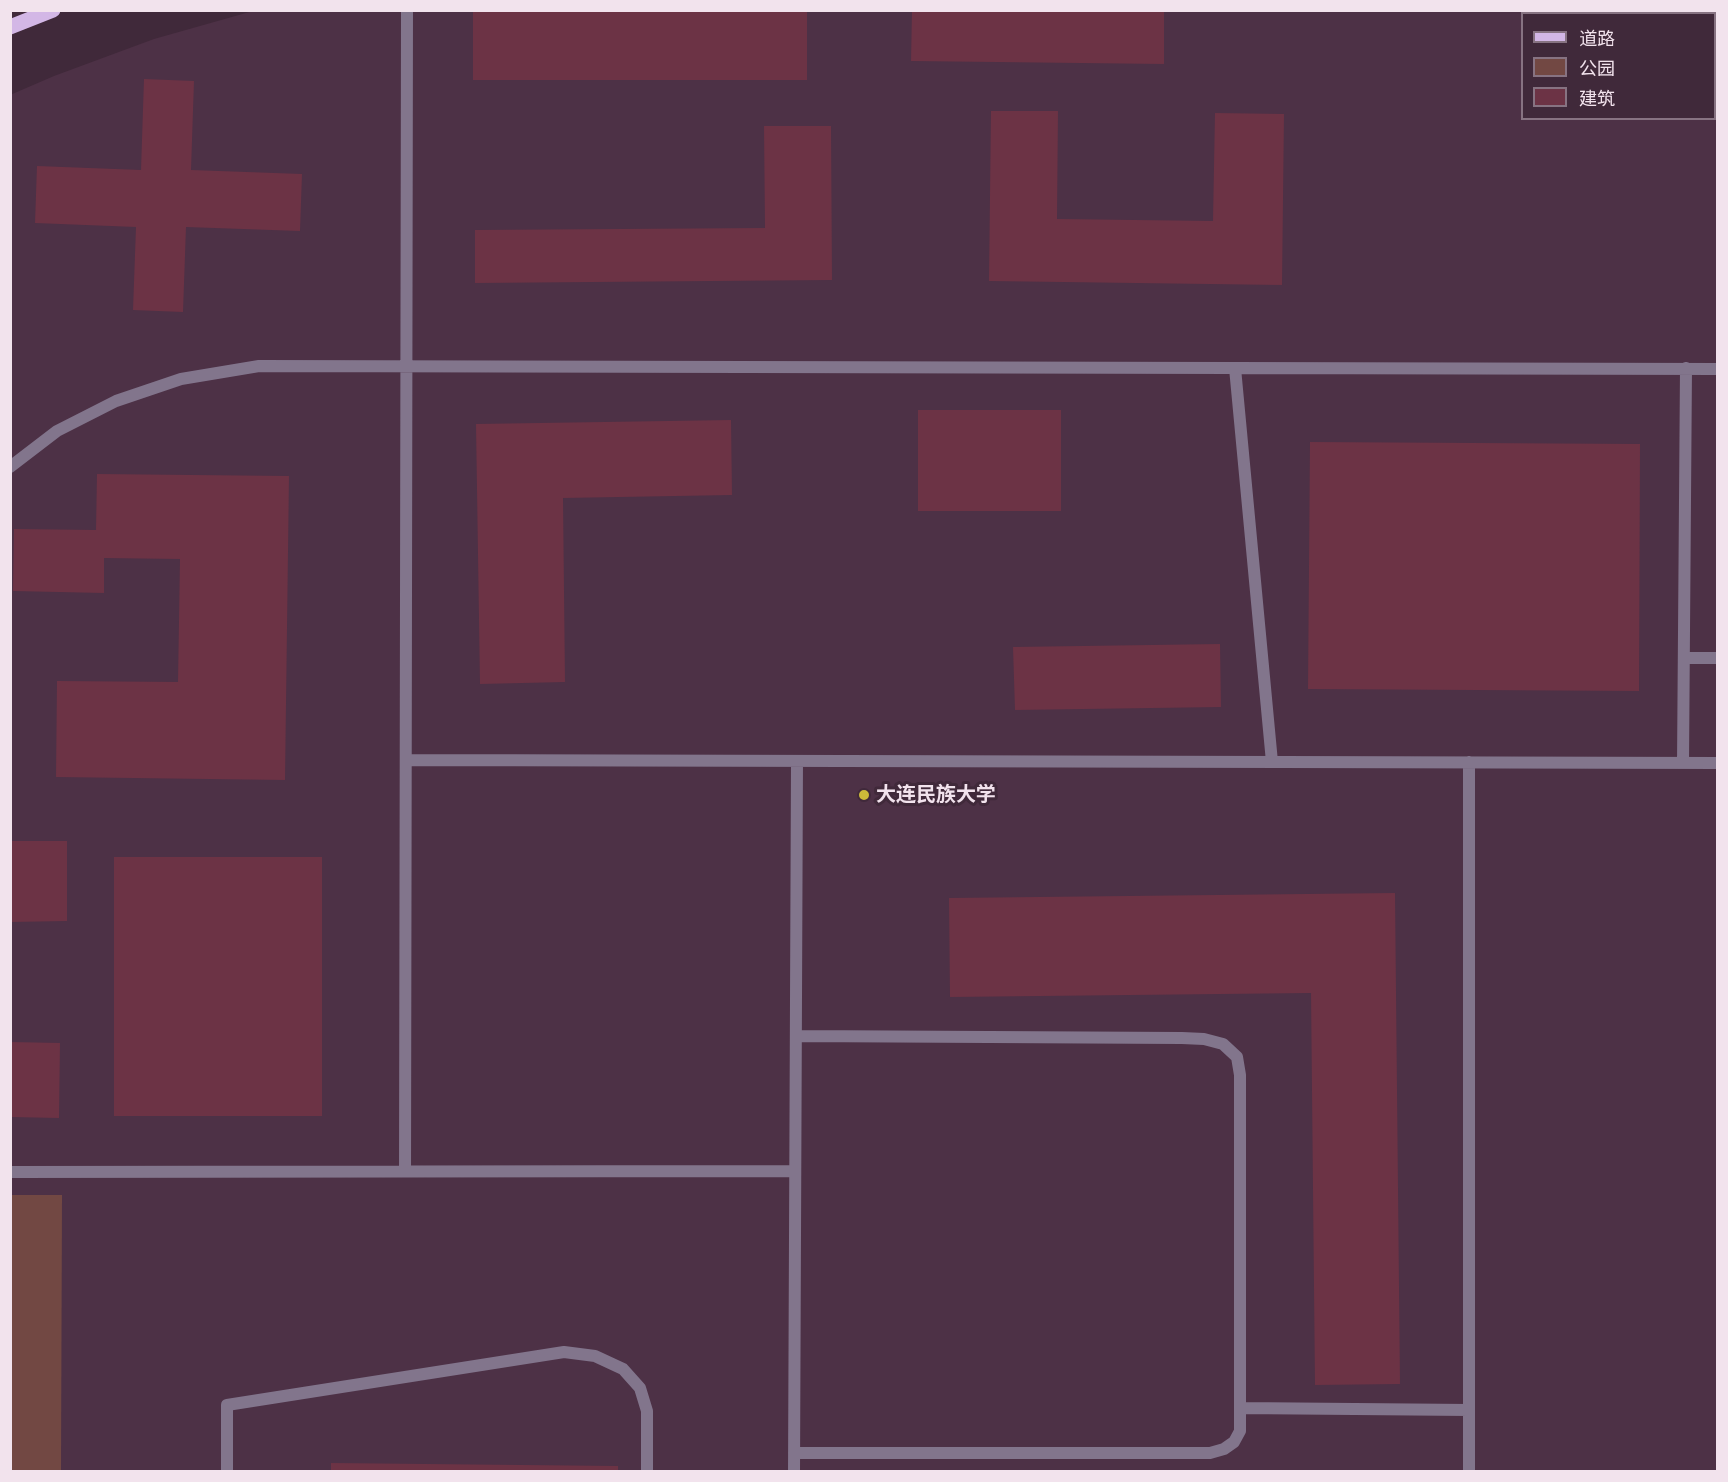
<!DOCTYPE html>
<html>
<head>
<meta charset="utf-8">
<style>
	body { margin:0 }
	#map { position:relative; width:1728px; height:1482px; overflow:hidden; background:#40293a; font-family:"Fira Sans Condensed","Noto Sans SC",sans-serif }
	canvas { display:block }
	.frame { position:absolute; inset:0; border:12px solid #f2e3ed; pointer-events:none }
	.legend { position:absolute; left:1521px; top:12px; width:195px; height:108px; box-sizing:border-box; background:#40293a; border:2px solid #877382; margin:0; padding:8px 10px; list-style:none; font-size:18px; color:#f2e3ed }
	.legend li { display:flex; align-items:center; gap:12px; height:30px }
	.legend b { width:30px; border:2px solid #877382 }
</style>
</head>
<body>
<div id="map">
<canvas width="1728" height="1482"></canvas>
<div class="frame"></div>
<ul class="legend">
<li><b style="height:8px;background:#d3b7e6"></b>道路</li>
<li><b style="height:16px;background:#724843"></b>公园</li>
<li><b style="height:16px;background:#6c3345"></b>建筑</li>
</ul>
</div>
<script>
const c = document.querySelector('canvas').getContext('2d');
c.lineJoin = 'round';
function fillPath(path, color) {
  c.fillStyle = color;
  c.fill(path, 'evenodd');
}
function toPath(rows) {
  const path = new Path2D();
  for (const r of rows) {
    path.moveTo(r[0], r[1]);
    for (let i = 2; i < r.length; i += 2) path.lineTo(r[i], r[i + 1]);
  }
  return path;
}
function trace(path, color, width, dash) {
  c.strokeStyle = color;
  c.lineWidth = width;
  c.lineCap = dash ? 'butt' : 'round';
  c.setLineDash(dash || []);
  c.stroke(path);
}
function label(font, color, halo, rows, align = 'center') {
  c.font = font + ' "Fira Sans Condensed","Noto Sans SC",sans-serif';
  c.lineWidth = 6;
  c.setLineDash([]);
  c.textBaseline = 'middle';
  c.strokeStyle = halo;
  c.fillStyle = color;
  for (const [text, x, y, turn = 0] of rows) {
    c.save();
    c.translate(x, y);
    c.rotate((+turn || 0) * Math.PI / 180);
    c.textAlign = isNaN(turn) ? turn : align;
    if (halo) c.strokeText(text, 0, 0);
    c.fillText(text, 0, 0);
    c.restore();
  }
}
fillPath(toPath([
	[253,11,1717,11,1717,1471,11,1471,10,95,54,76,154,39],
	[1522,14,1714,14,1714,118,1522,118]
]), '#4d3146');
fillPath(toPath([
	[11,1195,62,1195,61,1471,11,1471]
]), '#724843');
fillPath(toPath([
	[473,10,807,10,807,80,473,80],
	[912,10,1164,10,1164,64,911,61],
	[144,79,194,81,191,170,302,174,300,231,186,227,183,312,133,310,136,227,35,223,37,166,141,170],
	[991,111,1058,111,1057,219,1213,221,1215,113,1284,114,1282,285,989,281],
	[764,126,831,126,832,280,475,283,475,230,765,228],
	[918,410,1061,410,1061,511,918,511],
	[731,420,732,495,563,498,565,682,480,684,476,424],
	[1310,442,1640,444,1639,691,1308,689],
	[97,474,289,476,285,780,56,777,57,681,178,682,180,559,104,558,104,593,13,591,14,529,96,530],
	[1220,644,1221,707,1015,710,1013,647],
	[10,841,67,841,67,921,10,922],
	[114,857,322,857,322,1116,114,1116],
	[1395,893,1400,1384,1315,1385,1311,993,950,997,949,898],
	[10,1042,60,1043,59,1118,10,1117],
	[331,1463,618,1466,618,1472,331,1472]
]), '#6c3345');
trace(toPath([
	[1235,368,1272,762],
	[10,467,57,431,116,401,181,379,259,366,1718,369],
	[1684,658,1718,658],
	[406,760,1718,763],
	[1469,762,1469,1472],
	[1683,763,1686,368],
	[405,1171,407,10],
	[10,1172,795,1171],
	[1240,1408,1469,1410],
	[794,1453,1210,1453,1224,1449,1234,1442,1240,1431,1240,1075,1237,1057,1223,1044,1204,1039,1182,1038,796,1036],
	[227,1472,227,1405,564,1352,595,1356,623,1369,640,1388,647,1411,647,1472],
	[794,1472,797,761]
]), '#82758c', 12);
trace(toPath([
	[10,27,53,10]
]), '#d3b7e6', 15);
for (const [x, y, r, color] of [
	[864,795,6,"#ccb939"]
]) {
  const dot = new Path2D();
  dot.arc(x, y, r, 0, 2 * Math.PI);
  c.fillStyle = color;
  c.fill(dot);
  trace(dot, '#40293a', 2);
}
label('bold 20px', '#f2e3ed', '#40293a', [
	["大连民族大学",876,795]
], 'left');
</script>
</body>
</html>
